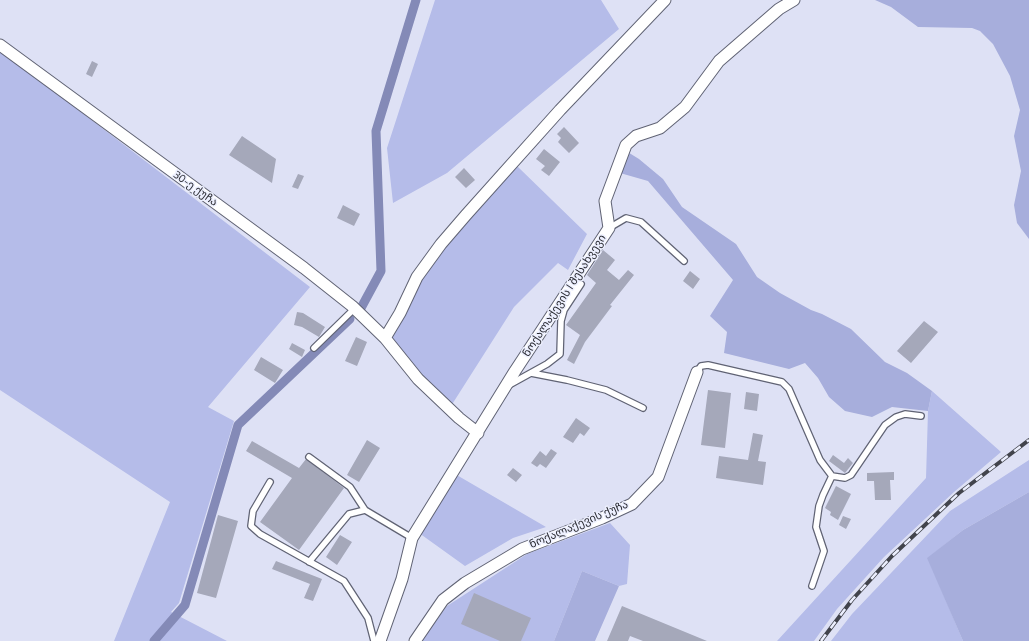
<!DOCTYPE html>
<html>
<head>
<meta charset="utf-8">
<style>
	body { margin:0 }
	canvas { display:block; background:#dee1f5 }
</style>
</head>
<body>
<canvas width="1029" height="641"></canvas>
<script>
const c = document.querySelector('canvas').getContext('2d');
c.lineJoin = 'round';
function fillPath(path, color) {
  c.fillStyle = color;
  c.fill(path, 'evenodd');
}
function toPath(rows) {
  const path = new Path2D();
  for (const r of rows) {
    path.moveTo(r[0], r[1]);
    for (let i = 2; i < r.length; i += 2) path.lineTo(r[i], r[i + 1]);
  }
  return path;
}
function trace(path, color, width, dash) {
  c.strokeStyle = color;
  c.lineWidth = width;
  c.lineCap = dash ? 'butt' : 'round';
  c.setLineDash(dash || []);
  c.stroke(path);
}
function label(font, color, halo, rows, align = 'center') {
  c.font = font + ' "Titillium Web","Noto Sans Georgian",sans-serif';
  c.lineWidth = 3;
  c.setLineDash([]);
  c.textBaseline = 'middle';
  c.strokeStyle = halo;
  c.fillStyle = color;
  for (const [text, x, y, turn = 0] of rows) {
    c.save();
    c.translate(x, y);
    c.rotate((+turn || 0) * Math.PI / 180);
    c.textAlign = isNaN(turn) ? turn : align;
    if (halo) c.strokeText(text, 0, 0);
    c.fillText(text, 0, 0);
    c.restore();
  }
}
fillPath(toPath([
	[435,0,601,0,619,29,447,173,393,203,387,148],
	[0,50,310,287,208,407,234,421,179,603,171,612,227,641,114,641,170,502,0,390],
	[517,166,587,234,568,270,558,263,514,307,451,406,416,376,391,339,422,277,469,217],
	[932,391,1001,452,954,492,884,557,837,609,814,641,777,641,926,478,928,411],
	[1029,460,1029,492,963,530,928,558,963,641,831,641,852,614,950,511],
	[455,474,546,527,513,538,465,566,419,533],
	[610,523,630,545,627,584,619,586,582,571,554,641,421,641,447,606,527,554]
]), '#b5bce9');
fillPath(toPath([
	[875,0,1029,0,1029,239,1017,223,1014,205,1021,171,1014,136,1020,110,1010,76,993,44,980,31,972,28,918,27,891,7],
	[626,151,639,159,663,179,682,207,736,244,757,277,780,293,811,310,822,314,851,329,885,362,907,373,932,391,928,411,892,407,872,417,845,411,829,397,818,378,805,363,789,369,724,353,727,332,710,316,733,280,648,181,620,173],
	[1029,492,1029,641,963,641,927,558,963,530],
	[582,571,619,586,595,641,554,641]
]), '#a7aedc');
trace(toPath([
	[361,308,381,271,376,131,416,0],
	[154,641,185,605,238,425,350,319]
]), '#848ab7', 9);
fillPath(toPath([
	[92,61,98,64,92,77,86,74],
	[564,127,579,143,569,153,558,142,561,138,557,134],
	[242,136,276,159,272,183,229,155],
	[544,149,560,162,549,176,541,170,545,166,536,159],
	[464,168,475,180,466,188,455,177],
	[298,174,304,176,298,189,292,187],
	[343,205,360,214,354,226,337,218],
	[603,250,615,260,607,270,619,280,628,270,634,275,610,305,612,306,585,342,574,364,567,360,580,335,566,325,596,283,587,275],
	[690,271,700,279,693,289,683,281],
	[297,312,303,313,325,327,319,337,302,327,294,325],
	[924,321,938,332,911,363,897,351],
	[356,337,367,342,357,366,345,361],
	[292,343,305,350,302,357,289,349],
	[261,357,283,370,275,383,254,370],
	[708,390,731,393,725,448,701,445],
	[746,392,759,394,757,411,744,409],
	[576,418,590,428,584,436,580,433,573,443,563,437],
	[753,433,763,435,758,461,766,462,763,485,716,478,719,456,748,460],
	[367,440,380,448,359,482,347,475],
	[252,441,299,468,306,459,344,488,299,550,260,522,292,478,246,451],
	[551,449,557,453,546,468,540,464,537,467,531,463,540,451,546,456],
	[833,455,844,463,848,458,853,463,845,473,829,461],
	[513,468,522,475,516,482,507,475],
	[894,472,894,480,890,480,891,500,875,500,874,481,867,481,867,473],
	[836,486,851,494,838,520,830,515,831,512,825,508],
	[218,515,238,521,216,598,197,593],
	[843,516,851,519,846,529,839,525],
	[340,535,352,542,337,565,326,557],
	[276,561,322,579,313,601,304,598,310,584,272,569],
	[474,593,531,618,521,641,500,641,461,624],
	[622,606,707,641,643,641,630,636,628,641,607,641]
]), '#a5a8ba');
const lane = toPath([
	[609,228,626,218,641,222,684,261],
	[314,348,354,309],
	[697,372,701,366,708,365,782,382,789,389,820,460,832,476,845,478,851,475,885,425,896,417,905,414,921,416],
	[531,373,567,380,606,390,643,408],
	[509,385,547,364,560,354,561,321,564,310,581,284],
	[309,457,350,487,365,510],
	[270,482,253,511,251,526,260,534,344,581,368,618,374,641],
	[309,562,349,514,365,510,412,538],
	[812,586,824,551,816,527,819,506,823,495,832,476]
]);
const street = toPath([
	[0,45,304,268,352,306,385,338,418,379,459,418,478,433],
	[385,338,400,313,417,277,441,244,466,215,560,110,665,0],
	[380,641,402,579,412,538,515,371,609,228,605,201,626,145,636,136,660,128,685,107,719,61,779,9,794,0],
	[415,641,443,600,465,583,522,549,602,518,632,504,658,477,697,372]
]);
trace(lane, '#606374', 8);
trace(street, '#606374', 13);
trace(lane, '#fff', 5.5);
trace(street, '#fff', 11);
const rail = toPath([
	[821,641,852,600,892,556,959,493,1029,440]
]);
trace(rail, '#42444c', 4);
trace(rail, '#eceffe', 2.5, [8]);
label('11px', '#282930', '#eceffe', [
	["30-ე ქუჩა",195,189,36],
	["ნოქალაქევის I შესახვევი",565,296,-57],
	["ნოქალაქევის ქუჩა",579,525,-23]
]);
</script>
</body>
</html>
